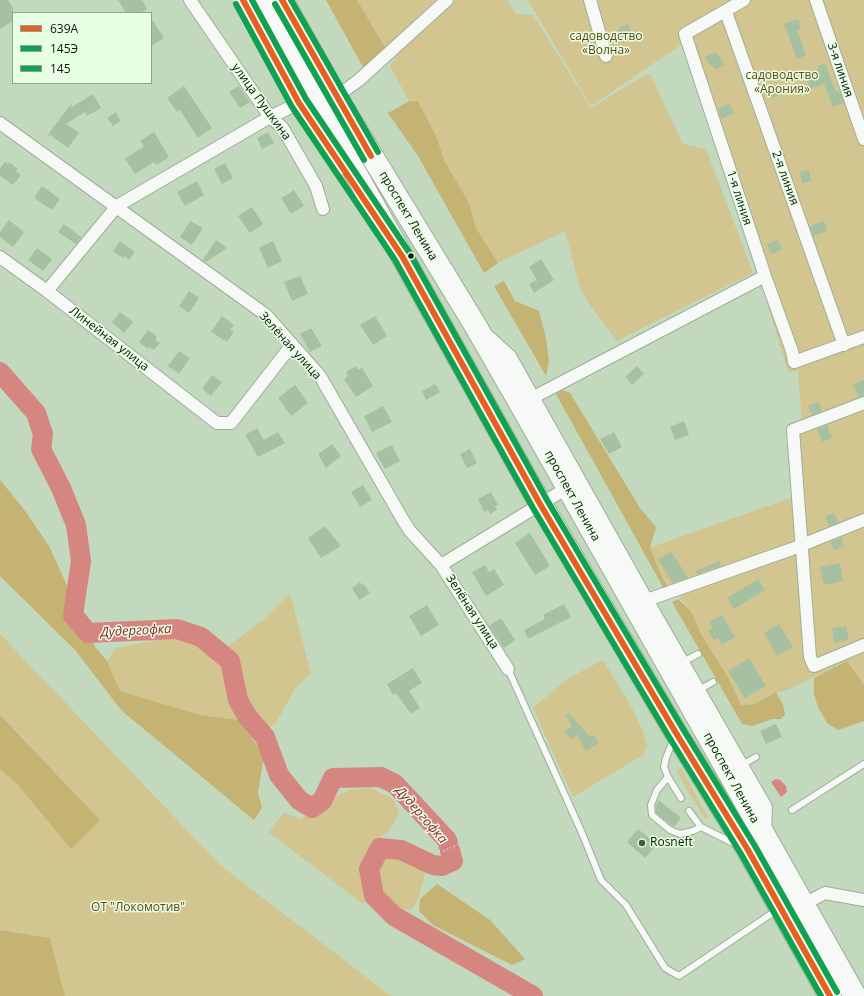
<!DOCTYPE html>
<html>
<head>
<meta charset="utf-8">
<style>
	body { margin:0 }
	#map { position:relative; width:864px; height:996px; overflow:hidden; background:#c2d9bd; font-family:"Open Sans",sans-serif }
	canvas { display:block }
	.legend { position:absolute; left:12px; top:12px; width:140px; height:72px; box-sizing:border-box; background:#e9ffe5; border:1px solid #8fa28b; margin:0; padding:5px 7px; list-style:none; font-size:12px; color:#071605 }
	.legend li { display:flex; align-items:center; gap:8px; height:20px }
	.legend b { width:20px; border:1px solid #8fa28b }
</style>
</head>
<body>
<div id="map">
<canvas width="864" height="996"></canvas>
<ul class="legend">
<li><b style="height:5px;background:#e66121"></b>639А</li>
<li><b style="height:5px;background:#10a151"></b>145Э</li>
<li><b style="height:5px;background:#10a151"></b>145</li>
</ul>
</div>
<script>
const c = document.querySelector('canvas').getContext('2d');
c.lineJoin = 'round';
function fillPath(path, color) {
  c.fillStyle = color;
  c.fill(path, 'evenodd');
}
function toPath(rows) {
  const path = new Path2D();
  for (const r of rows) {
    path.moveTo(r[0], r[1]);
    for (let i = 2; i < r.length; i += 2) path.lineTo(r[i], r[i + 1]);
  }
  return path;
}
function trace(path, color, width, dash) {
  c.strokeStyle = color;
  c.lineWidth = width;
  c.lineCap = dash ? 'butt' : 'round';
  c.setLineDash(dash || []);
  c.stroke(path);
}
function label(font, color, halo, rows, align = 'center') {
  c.font = font + ' "Open Sans",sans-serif';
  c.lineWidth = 3;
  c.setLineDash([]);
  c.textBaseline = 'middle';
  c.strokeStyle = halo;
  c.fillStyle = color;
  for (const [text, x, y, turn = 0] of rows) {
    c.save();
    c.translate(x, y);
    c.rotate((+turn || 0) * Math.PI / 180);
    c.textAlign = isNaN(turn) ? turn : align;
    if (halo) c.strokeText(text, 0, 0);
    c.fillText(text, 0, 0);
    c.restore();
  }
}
fillPath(toPath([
	[357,0,436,0,423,12,406,32,386,49],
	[455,0,507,0,516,14,533,15,591,108,643,76,650,74,683,144,706,149,753,273,617,341,589,304,579,285,565,231,498,263,476,228,469,203,445,162,436,136,418,101,409,101,390,66,404,46,432,24],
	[528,0,864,0,864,685,846,661,790,689,776,692,755,704,741,705,728,677,702,636,691,611,661,575,649,548,793,497,789,431,802,424,798,371,788,372,760,279,682,44,591,106],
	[290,593,311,674,296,687,276,723,266,730,249,712,242,695,234,659,228,646,263,620],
	[0,634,220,865,391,996,65,996,50,938,0,930,0,769,18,785,100,820,0,715],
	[173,637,191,640,223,667,227,688,240,720,200,715,120,691,107,661,116,648],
	[603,660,632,708,642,729,647,745,643,755,573,797,533,708,567,679],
	[681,768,709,819,704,817,679,776,677,770],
	[371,788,393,799,399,813,391,828,378,841,366,859,364,872,368,895,363,904,268,832,284,813,300,819,319,809,335,797,349,790],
	[396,855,426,869,418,900,411,910,393,908,384,899,377,883,376,866,382,857]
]), '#d2c58f');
fillPath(toPath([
	[326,0,357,0,386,49,377,60,363,67],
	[409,101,418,101,436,136,445,162,469,203,476,228,498,263,484,273,418,156,388,113],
	[504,281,515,301,539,311,546,338,549,361,546,376,494,286],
	[562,390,570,393,640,508,656,527,650,548,661,575,669,588,664,589,556,394],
	[0,480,23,508,49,546,95,647,107,661,120,691,200,715,240,720,264,756,258,793,262,808,254,820,122,711,75,650,0,576],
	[678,599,691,611,702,636,728,677,741,705,755,704,776,692,783,705,785,714,781,719,772,719,753,726,742,724,672,602],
	[847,661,864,685,864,721,838,730,827,723,818,707,814,694,814,678],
	[0,715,100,820,71,849,18,785,0,769],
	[437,884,490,920,525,959,512,965,433,925,419,911,420,899],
	[0,930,50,938,65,996,0,996]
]), '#c4b372');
fillPath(toPath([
	[776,779,780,780,786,786,787,792,781,797,771,782]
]), '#d68680');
trace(toPath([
	[0,372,36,413,43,434,41,449,61,488,76,525,81,561,73,615,88,633,177,629,201,637,230,661,238,700,247,716,265,737,279,775,299,800,312,808,322,801,333,778,381,777,395,784,447,840,453,861,442,866,433,865,401,850,380,848,369,869,374,896,394,916,533,996]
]), '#d68680', 20);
fillPath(toPath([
	[0,0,8,0,13,8,13,21,0,29],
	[118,0,142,0,147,9,140,13,126,13],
	[151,18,164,38,151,46],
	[798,19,801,29,797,30,806,55,797,59,784,24],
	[628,24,633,37,618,43,615,33,619,31,618,28],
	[716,52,718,57,720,56,724,66,716,69,707,62,705,57],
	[825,63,836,92,839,91,844,103,833,107,824,84,810,89,805,75,819,69,818,66],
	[775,85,777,85,781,94,771,99,766,89],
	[184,86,212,128,198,138,180,110,177,112,167,98],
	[239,86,250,102,240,108,229,92],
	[93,94,101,108,87,116,85,112,66,124,79,133,68,148,50,135,47,136,71,104,72,107],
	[730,104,734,114,721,118,718,108],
	[116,112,121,121,113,126,107,118],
	[154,132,169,157,156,165,154,162,135,174,125,159,144,146,140,141],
	[268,132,274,143,262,149,257,138],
	[5,162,8,164,9,162,18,169,16,171,21,175,13,185,0,176,0,168],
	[225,163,233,178,222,184,214,169],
	[809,170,811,181,802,183,800,172],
	[197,181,204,195,185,206,177,192],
	[42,186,60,199,52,210,34,198],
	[294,190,304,206,291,214,281,198],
	[252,207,263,224,250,233,238,216],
	[9,220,24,232,13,247,0,237,0,232],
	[190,221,203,228,192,245,180,237],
	[824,221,827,231,813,236,810,226],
	[64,224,81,237,76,244,58,232],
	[216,240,227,248,206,262,203,260],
	[778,240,782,250,771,254,767,244],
	[120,241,135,252,129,260,125,256,123,258,113,251],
	[273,241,282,261,268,268,259,248],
	[37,248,52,259,43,271,28,260],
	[541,259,554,280,534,293,529,284,537,280,529,267],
	[300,276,308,294,292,301,284,282],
	[189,291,199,298,189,313,179,306],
	[120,312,133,322,124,333,112,322],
	[222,316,234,325,230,330,234,332,227,342,211,332],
	[375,316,387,336,373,345,360,325],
	[311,328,322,346,310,352,300,334],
	[148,330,157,337,155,340,160,343,154,350,149,347,148,349,139,342],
	[179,351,190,358,179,374,168,366],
	[356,366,358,370,362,368,373,386,356,397,344,379,348,376,346,372],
	[637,366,644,374,632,385,625,377],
	[212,375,222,382,211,396,202,389],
	[864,380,864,396,858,397,853,384],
	[435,384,440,392,426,400,422,391],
	[295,385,308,403,291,416,278,398],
	[818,402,822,411,812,415,808,406],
	[383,406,392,422,372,432,364,416],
	[684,421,689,435,675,440,670,427],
	[827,425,832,438,822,442,817,429],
	[257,428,264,440,278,432,285,443,258,457,245,435],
	[614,432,622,447,609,454,600,439],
	[332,444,341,456,326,468,318,454],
	[392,445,400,461,385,469,376,453],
	[470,449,477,463,467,468,460,454],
	[363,485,372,500,360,507,351,492],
	[491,492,498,505,495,506,497,510,490,514,488,510,484,512,478,499],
	[834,513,838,522,829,526,825,517],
	[325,526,341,546,321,558,308,538],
	[530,533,550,566,535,575,515,543],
	[841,538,844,546,834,550,830,542],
	[671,551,688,578,673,583,658,560],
	[719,561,721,566,697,574,696,571],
	[840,563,843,581,824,585,820,567],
	[485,565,489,572,494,569,504,585,486,596,472,572],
	[758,579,765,590,734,609,727,598],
	[360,582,362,585,364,584,370,593,359,600,352,588],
	[564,604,571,617,528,639,524,630,545,619,543,615],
	[427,605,439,625,421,636,409,616],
	[722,615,735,637,722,645,718,638,714,640,708,631,712,628,709,622],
	[501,618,515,640,504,648,489,626],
	[779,624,793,647,777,656,764,633],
	[846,626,849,640,834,643,832,628],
	[749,658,766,686,745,698,728,671],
	[413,668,422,683,409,691,420,708,411,714,396,693,393,695,387,684],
	[569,713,590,737,594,735,599,743,586,751,577,735,571,739,565,732,572,726,566,715],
	[776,724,782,737,766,744,760,731],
	[659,800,681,818,674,827,656,813,656,806],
	[638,829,657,844,645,858,627,842]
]), '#a6c1a2');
const lane = toPath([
	[683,662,698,654],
	[508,669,582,833,601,880,626,905,665,968,679,976,777,910],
	[699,690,713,682],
	[674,738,666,758,664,767,668,777,681,798],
	[742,765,756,757],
	[668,777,657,790,651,805,652,815,670,830,680,834,693,831,701,827],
	[792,810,864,764],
	[689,811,701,827,737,845]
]);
const street = toPath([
	[190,0,270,117,282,127,316,186,323,209],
	[590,0,606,56],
	[744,0,685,34,765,276,792,351,794,362,864,337],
	[816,0,864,139],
	[726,12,844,345],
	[336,97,359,80,447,0],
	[0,123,266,315,320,376,403,520,410,531,441,565,508,669],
	[0,257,47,291,217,423,231,423,291,346],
	[47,291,117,206,270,117,299,103],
	[489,337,510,356,647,600,766,807,765,831],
	[534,397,765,276],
	[864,403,793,430,810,657,814,666,864,645],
	[441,565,567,488],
	[647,600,792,549,864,520],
	[802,905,825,893,864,900]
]);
const primary = toPath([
	[243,0,299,103,341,165]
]);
const highway = toPath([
	[259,0,528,482,676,733,748,850,830,996],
	[282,0,336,97,475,325,521,405,855,996]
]);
trace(lane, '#9cae98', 8);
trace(street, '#9cae98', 14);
trace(primary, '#9cae98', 20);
trace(highway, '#9cae98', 24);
trace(toPath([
	[325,219,339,273,332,293],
	[295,330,324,303,331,294,367,272,391,273],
	[390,834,437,851,444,851,485,832],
	[427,875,451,886,459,887,469,878,480,855,485,832,498,803,536,750],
	[760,931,771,934,804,987],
	[633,996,659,973]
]), '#cbd3ca', 2, [1, 3]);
trace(lane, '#f6f9f5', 6);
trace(street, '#f6f9f5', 12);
trace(primary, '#f6f9f5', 19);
trace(highway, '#f6f9f5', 22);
trace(toPath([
	[243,0,299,103,402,256,540,504,676,733,748,850,830,996],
	[282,0,371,156]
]), '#e66121', 6);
trace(toPath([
	[236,4,292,107,395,260,533,508,669,737,741,854,821,996],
	[275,4,364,160]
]), '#10a151', 6);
trace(toPath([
	[252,0,306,99,409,252,547,500,683,729,755,846,837,992],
	[291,0,378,152]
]), '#10a151', 6);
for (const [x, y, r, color] of [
	[411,256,3.5,"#071605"],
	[642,843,4,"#485a45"]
]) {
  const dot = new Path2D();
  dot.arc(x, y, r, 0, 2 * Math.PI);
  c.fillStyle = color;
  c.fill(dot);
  trace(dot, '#e9ffe5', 1.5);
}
label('12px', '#604613', '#e9ffe5', [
	["садоводство",606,37],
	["«Волна»",606,51],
	["садоводство",782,76],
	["«Арония»",782,90],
	["ОТ \"Локомотив\"",138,908]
]);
label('12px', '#071605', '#e9ffe5', [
	["3-я линия",840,70,71],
	["улица Пушкина",261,102,54],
	["2-я линия",785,178,70],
	["1-я линия",739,198,72],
	["проспект Ленина",408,216,59],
	["Линейная улица",109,339,38],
	["Зелёная улица",290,346,48],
	["проспект Ленина",572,496,61],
	["Зелёная улица",472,612,57],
	["проспект Ленина",731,778,61]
]);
label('12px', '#071605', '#e9ffe5', [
	["Rosneft",650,843]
], 'left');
label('italic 13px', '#93212d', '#e9ffe5', [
	["Дудергофка",136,631,-3],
	["Дудергофка",421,815,49]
]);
</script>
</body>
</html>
